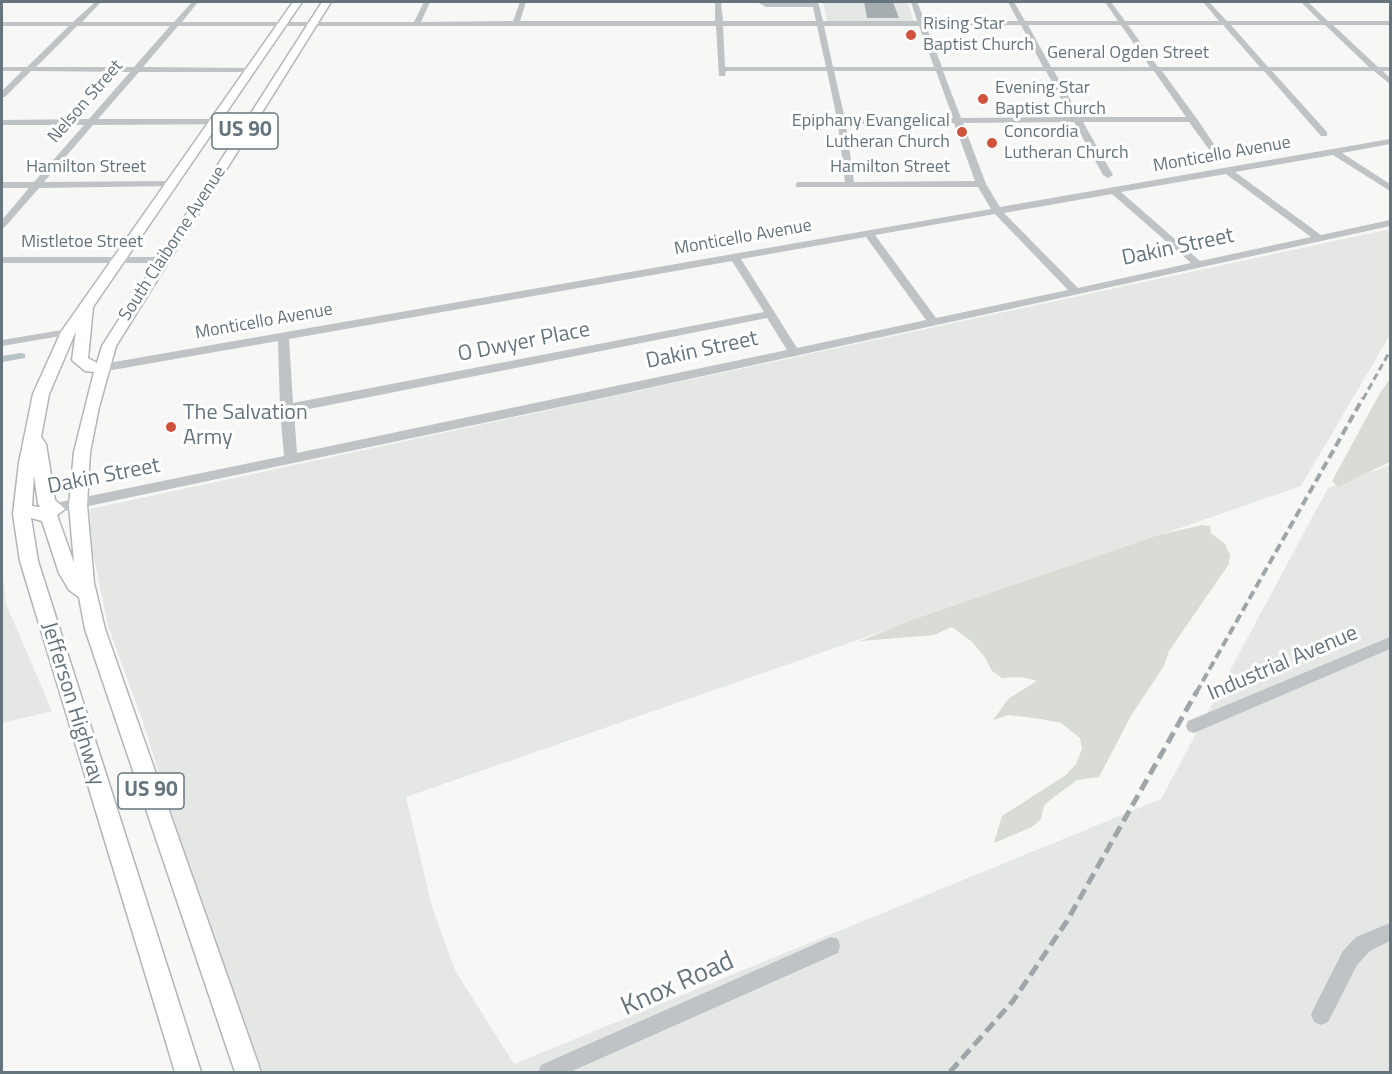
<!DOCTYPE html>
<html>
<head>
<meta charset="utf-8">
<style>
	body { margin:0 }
	#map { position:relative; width:1392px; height:1074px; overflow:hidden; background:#f7f7f5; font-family:"Titillium Web",sans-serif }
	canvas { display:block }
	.frame { position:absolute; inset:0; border:3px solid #66757d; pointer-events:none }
</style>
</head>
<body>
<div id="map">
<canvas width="1392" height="1074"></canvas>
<div class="frame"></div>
</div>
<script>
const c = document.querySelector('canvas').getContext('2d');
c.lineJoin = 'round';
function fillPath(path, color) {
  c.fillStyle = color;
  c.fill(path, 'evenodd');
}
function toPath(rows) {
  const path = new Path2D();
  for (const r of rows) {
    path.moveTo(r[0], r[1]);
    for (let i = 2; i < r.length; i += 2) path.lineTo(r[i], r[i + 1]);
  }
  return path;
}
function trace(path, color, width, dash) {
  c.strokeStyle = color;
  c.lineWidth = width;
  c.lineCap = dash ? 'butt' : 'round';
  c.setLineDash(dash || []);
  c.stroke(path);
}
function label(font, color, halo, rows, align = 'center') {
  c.font = font + ' "Titillium Web",sans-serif';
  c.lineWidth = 6;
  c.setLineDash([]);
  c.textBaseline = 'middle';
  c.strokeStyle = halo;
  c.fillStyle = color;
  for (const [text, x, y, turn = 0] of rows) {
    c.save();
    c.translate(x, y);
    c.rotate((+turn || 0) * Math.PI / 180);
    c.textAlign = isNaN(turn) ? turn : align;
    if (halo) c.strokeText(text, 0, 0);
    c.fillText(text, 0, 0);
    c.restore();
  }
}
fillPath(toPath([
	[823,2,907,2,914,21,827,21],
	[1390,229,1390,335,1301,486,406,797,432,907,455,970,514,1064,1161,799,1328,488,1390,465,1390,1072,263,1072,191,876,142,719,108,626,92,548,90,509],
	[2,569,6,604,52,711,2,723]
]), '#e5e7e5');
fillPath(toPath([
	[1390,379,1390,462,1338,487,1332,481,1380,393],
	[1202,525,1210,526,1211,533,1225,544,1230,555,1229,564,1169,651,1164,666,1132,714,1099,777,1077,780,1050,800,1044,806,1041,819,1032,827,994,843,1002,816,1066,775,1076,764,1082,749,1080,738,1061,723,1041,719,1009,715,993,720,1008,699,1037,681,1022,677,1002,678,992,671,984,656,971,641,952,627,934,635,860,641,915,619,1159,535]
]), '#d8dcd5');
fillPath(toPath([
	[21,353,25,354,25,358,2,362,2,356,21,353]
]), '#b6c2c5');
fillPath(toPath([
	[864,2,893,2,899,18,867,18]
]), '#a5adb1');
const major = toPath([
	[293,2,302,2,93,307,88,358,97,363,102,346,322,2,331,2,116,346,99,407,90,452,87,505,94,583,105,629,261,1072,235,1072,85,629,79,597,69,590,59,573,42,521,31,518,38,561,201,1072,175,1072,20,561,13,514,19,463,33,394,61,332,293,2],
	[76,331,72,360,85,371,94,372,74,452,69,505,74,563,57,515,65,509,55,500,46,444,41,437,49,394,76,331],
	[34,475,38,503,40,507,32,506,34,475]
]);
trace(major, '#b1b6b9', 3);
fillPath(toPath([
	[95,2,101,2,82,22,174,22,192,2,198,2,182,22,414,22,424,2,430,2,421,22,513,21,520,2,526,2,520,21,715,21,715,2,721,2,723,21,816,21,813,7,766,7,757,2,818,2,823,21,917,21,911,2,917,2,925,21,1018,21,1008,2,1014,2,1025,21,1118,21,1105,2,1111,2,1125,21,1219,21,1203,2,1209,2,1227,21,1320,21,1301,2,1308,2,1328,21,1390,21,1390,25,1333,25,1378,67,1390,67,1390,71,1383,71,1390,78,1390,84,1374,71,1272,71,1327,132,1327,136,1321,136,1264,71,1162,71,1197,119,1220,153,1219,155,1213,155,1189,122,1083,122,1113,175,1108,178,1103,175,1074,122,963,123,986,184,1000,207,1390,139,1390,144,1342,153,1390,184,1390,191,1333,155,1235,172,1321,235,1390,220,1390,226,607,397,46,515,41,514,39,510,41,506,284,456,280,409,278,341,101,372,97,371,97,365,991,209,978,187,796,187,796,183,799,182,845,182,838,124,796,125,792,122,796,119,837,119,827,71,726,71,725,76,719,76,716,26,178,26,143,67,249,68,253,70,249,72,139,72,98,119,251,119,254,120,254,124,93,125,44,182,170,181,175,184,173,186,39,188,5,227,2,228,2,220,29,188,2,188,2,182,34,182,84,125,2,125,2,120,89,119,130,72,31,71,5,97,2,97,2,91,22,71,2,71,2,67,27,67,69,26,2,26,2,22,73,22,95,2],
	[1021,25,1043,67,942,67,926,26,1021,25],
	[1028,25,1121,25,1150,67,1051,67,1028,25],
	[1128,25,1223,25,1260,67,1158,67,1128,25],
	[1231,25,1325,25,1369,67,1268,67,1231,25],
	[77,26,170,26,134,67,36,67,77,26],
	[723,26,817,26,826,67,725,67,723,26],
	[824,26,919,26,934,67,833,67,824,26],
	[834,71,936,71,953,118,845,119,834,71],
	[943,71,1046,71,1071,117,961,118,943,71],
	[1054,71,1154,71,1186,117,1080,117,1054,71],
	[954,123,975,181,854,182,846,124,954,123],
	[1226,174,1311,237,1200,261,1121,192,1226,174],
	[1112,194,1191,263,1078,288,1004,213,1112,194],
	[995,214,1068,290,936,318,875,235,995,214],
	[866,237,926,320,797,348,741,259,866,237],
	[732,261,764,312,293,403,289,339,732,261],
	[767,318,787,350,297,453,294,412,767,318],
	[2,257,162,257,167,260,162,263,2,263,2,257],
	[68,329,72,330,72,334,2,346,2,340,68,329],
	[1390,637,1390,649,1194,733,1188,731,1186,726,1188,721,1390,637],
	[1390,923,1390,941,1370,951,1357,965,1328,1022,1321,1025,1314,1022,1311,1015,1314,1008,1343,951,1356,937,1390,923],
	[831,937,838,939,840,946,838,953,570,1072,538,1072,541,1065,831,937]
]), '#bfc3c6');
fillPath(major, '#fff');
trace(toPath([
	[1363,399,1390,351]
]), '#9fa6aa', 3, [7, 4]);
trace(toPath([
	[1196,693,1363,398]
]), '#9fa6aa', 4, [9, 4.5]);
trace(toPath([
	[950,1072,1013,1001,1067,921,1197,691]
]), '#9fa6aa', 5, [12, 6]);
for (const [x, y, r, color] of [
	[911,35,6,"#d0523c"],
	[983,99,6,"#d0523c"],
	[962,132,6,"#d0523c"],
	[992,143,6,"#d0523c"],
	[171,427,6,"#d0523c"]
]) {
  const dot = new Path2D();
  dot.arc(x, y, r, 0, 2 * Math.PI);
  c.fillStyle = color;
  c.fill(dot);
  trace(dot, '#fff', 2);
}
label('18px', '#66757d', '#fff', [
	["Rising Star",923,25],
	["Baptist Church",923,46],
	["Evening Star",995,89],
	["Baptist Church",995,110],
	["Epiphany Evangelical",950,122,"right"],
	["Lutheran Church",950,143,"right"],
	["Concordia",1004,133],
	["Lutheran Church",1004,154]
], 'left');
label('18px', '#66757d', '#fff', [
	["General Ogden Street",1128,54],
	["Nelson Street",86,102,-49],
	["Monticello Avenue",1222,155,-10],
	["Hamilton Street",86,168],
	["Hamilton Street",890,168],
	["Monticello Avenue",743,238,-10],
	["Mistletoe Street",82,243],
	["South Claiborne Avenue",173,244,-57],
	["Monticello Avenue",264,322,-10]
]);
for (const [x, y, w] of [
	[245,131,66],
	[151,791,66]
]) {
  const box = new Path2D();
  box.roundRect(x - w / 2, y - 18, w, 36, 4.5);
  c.fillStyle = '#fff';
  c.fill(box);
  trace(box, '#66757d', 1.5);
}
label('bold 21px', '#66757d', null, [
	["US 90",245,131],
	["US 90",151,791]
]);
label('22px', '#66757d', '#fff', [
	["Dakin Street",1178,248,-12],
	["O Dwyer Place",524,343,-11],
	["Dakin Street",702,351,-12],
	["Dakin Street",104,477,-11],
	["Industrial Avenue",1283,664,-23],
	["Jefferson Highway",72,704,73]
]);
label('22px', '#66757d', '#fff', [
	["The Salvation",183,414],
	["Army",183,439]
], 'left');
label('27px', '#66757d', '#fff', [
	["Knox Road",678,985,-24]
]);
</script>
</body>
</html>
